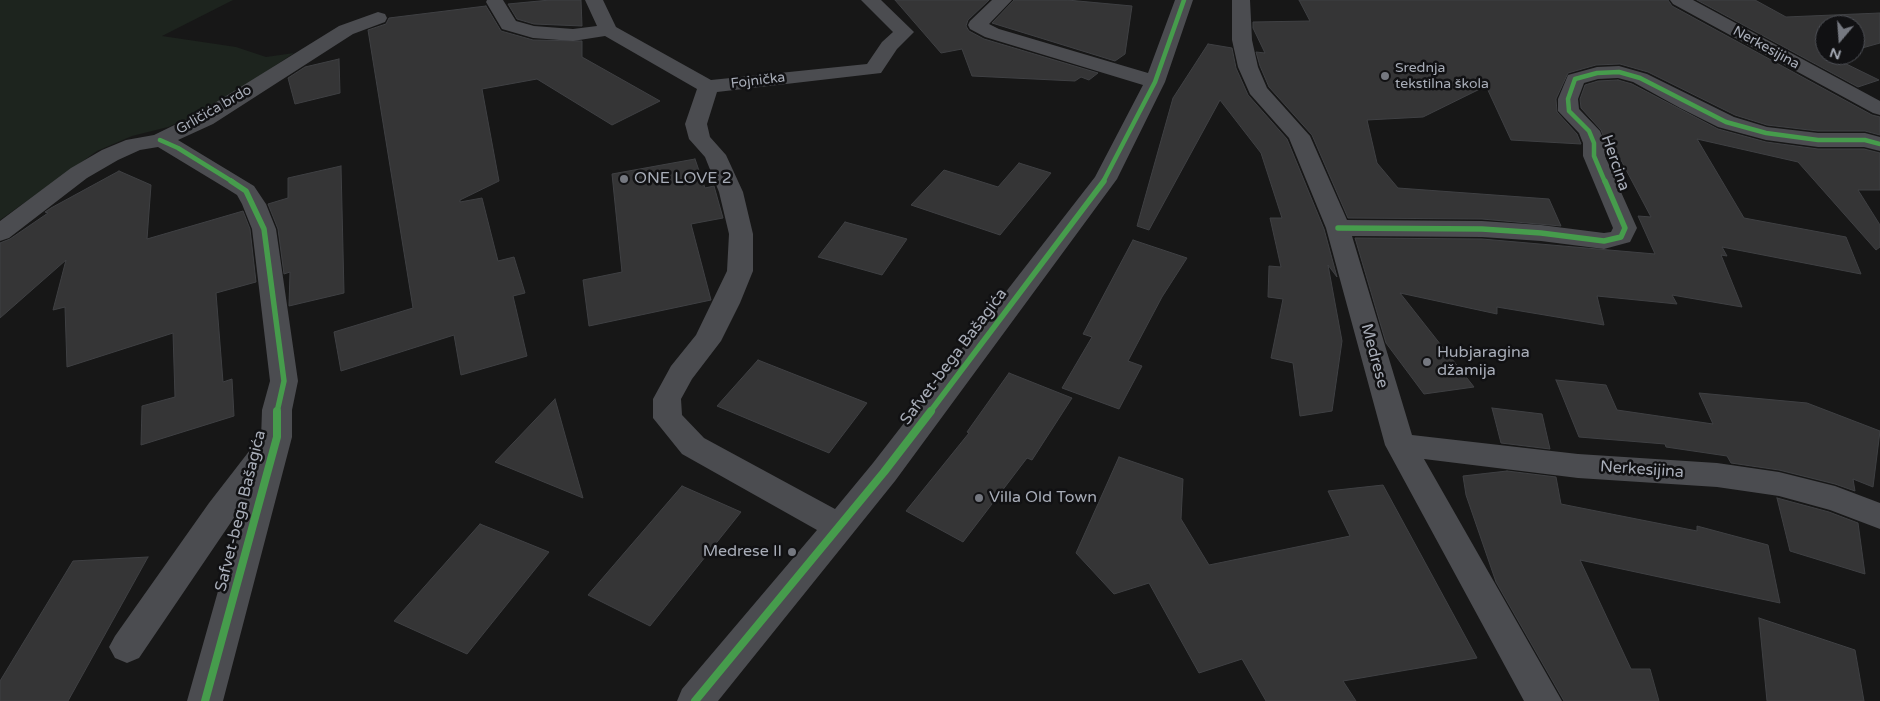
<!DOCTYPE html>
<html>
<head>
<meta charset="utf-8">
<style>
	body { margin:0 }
	#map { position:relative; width:1880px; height:701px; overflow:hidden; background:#171717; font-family:"Varela Round",sans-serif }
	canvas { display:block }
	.north { position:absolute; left:1815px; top:15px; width:50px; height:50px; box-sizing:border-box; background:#111113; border:1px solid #4d4f55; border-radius:50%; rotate:198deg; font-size:14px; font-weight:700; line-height:20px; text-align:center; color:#a8adb8 }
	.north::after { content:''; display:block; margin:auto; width:18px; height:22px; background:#757880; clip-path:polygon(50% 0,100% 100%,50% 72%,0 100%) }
</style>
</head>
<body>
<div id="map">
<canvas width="1880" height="701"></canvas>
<div class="north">N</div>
</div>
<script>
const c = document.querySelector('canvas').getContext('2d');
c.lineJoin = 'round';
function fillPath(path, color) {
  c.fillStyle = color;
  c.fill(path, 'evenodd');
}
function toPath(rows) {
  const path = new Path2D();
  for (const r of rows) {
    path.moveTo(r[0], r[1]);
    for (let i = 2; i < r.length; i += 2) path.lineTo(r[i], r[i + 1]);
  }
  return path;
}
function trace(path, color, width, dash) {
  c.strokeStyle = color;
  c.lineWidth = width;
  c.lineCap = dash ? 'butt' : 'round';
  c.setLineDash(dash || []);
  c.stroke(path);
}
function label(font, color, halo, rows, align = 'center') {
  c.font = font + ' "Varela Round",sans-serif';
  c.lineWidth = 5;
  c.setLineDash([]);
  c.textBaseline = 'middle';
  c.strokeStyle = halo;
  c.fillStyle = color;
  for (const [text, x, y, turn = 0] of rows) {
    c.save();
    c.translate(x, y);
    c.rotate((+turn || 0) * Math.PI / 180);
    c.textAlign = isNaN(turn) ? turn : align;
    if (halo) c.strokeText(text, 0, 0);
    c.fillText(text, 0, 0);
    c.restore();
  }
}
fillPath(toPath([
	[0,0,233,0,162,36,236,47,266,57,294,53,213,107,168,127,132,136,97,151,0,220]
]), '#1d241e');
const building = toPath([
	[550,0,581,0,582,26,534,24,517,19,508,4,550,0],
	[895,0,989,0,968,20,966,26,969,31,984,39,1098,73,1089,80,1081,77,1075,81,972,76,962,49,941,53,895,0],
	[1014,0,1067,0,1132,6,1125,54,1115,61,992,23,1014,0],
	[1299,0,1668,0,1672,6,1872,115,1880,117,1880,135,1865,131,1818,131,1767,125,1735,115,1648,72,1620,64,1596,65,1568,73,1556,99,1557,112,1577,134,1581,144,1511,140,1486,86,1423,117,1367,120,1377,163,1398,188,1549,199,1561,226,1482,219,1348,218,1312,135,1269,87,1260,66,1256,52,1265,53,1253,28,1253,22,1310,21,1299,0],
	[1697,0,1755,0,1786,17,1880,13,1880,43,1855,50,1855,25,1825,25,1825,55,1839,55,1832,57,1879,80,1858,87,1697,0],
	[486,6,501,31,533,40,582,41,582,57,660,101,612,125,537,79,482,89,499,181,460,200,460,202,482,198,498,261,514,257,525,293,513,296,527,356,461,375,454,335,341,371,334,332,413,308,368,30,386,24,389,18,486,6],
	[1208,44,1232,48,1236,68,1248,95,1287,139,1324,229,1337,277,1328,265,1342,341,1332,411,1300,416,1293,363,1271,358,1283,299,1268,297,1269,266,1281,267,1270,218,1282,218,1261,153,1220,100,1149,230,1137,226,1173,98,1208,44],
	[339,59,340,93,295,104,288,78,305,67,339,59],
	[1618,80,1632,84,1718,129,1766,142,1818,149,1864,149,1880,153,1880,190,1858,190,1880,225,1880,247,1876,250,1798,162,1697,139,1744,218,1846,237,1861,274,1722,247,1727,256,1721,255,1742,307,1672,295,1677,304,1597,296,1604,325,1497,307,1497,314,1400,293,1474,387,1424,394,1386,343,1355,238,1482,239,1655,254,1638,216,1651,217,1614,147,1607,146,1601,130,1581,108,1580,99,1585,85,1598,81,1618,80],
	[695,159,705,188,714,186,723,218,691,224,711,300,589,326,583,280,622,272,612,174,695,159],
	[1019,163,1051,173,1000,235,911,205,944,170,998,187,1019,163],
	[341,166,344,293,289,306,290,272,284,274,278,229,268,204,288,198,288,178,341,166],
	[119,171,151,185,147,239,243,211,250,229,256,282,216,293,223,382,232,379,234,416,141,445,142,406,175,397,173,333,67,367,65,307,53,310,66,260,0,318,0,243,10,239,48,213,45,212,51,208,119,171],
	[845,222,907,239,882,275,818,257,845,222],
	[1133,240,1187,258,1162,297,1128,361,1142,366,1119,409,1062,388,1092,337,1083,334,1133,240],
	[758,360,867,403,829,453,717,406,758,360],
	[1009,373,1072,398,1032,460,1027,458,963,542,906,511,969,433,967,432,1009,373],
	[1556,380,1606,385,1617,410,1713,424,1699,393,1807,403,1880,431,1873,487,1853,479,1855,491,1835,484,1779,470,1731,463,1727,456,1666,447,1665,444,1579,437,1556,380],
	[555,399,567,442,583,498,495,462,555,399],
	[1492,408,1542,414,1550,449,1501,443,1492,408],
	[1119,457,1183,479,1181,519,1209,565,1350,536,1328,491,1383,485,1477,658,1343,681,1356,701,1266,701,1242,659,1199,673,1149,583,1114,594,1076,553,1119,457],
	[1507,471,1556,477,1561,504,1697,531,1697,526,1768,545,1780,603,1580,560,1631,669,1650,669,1659,701,1564,701,1496,582,1466,495,1463,476,1507,471],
	[682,486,741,512,650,626,588,595,682,486],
	[1777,498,1829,512,1858,523,1865,574,1790,551,1777,498],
	[480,524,549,552,467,654,394,621,480,524],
	[148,557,68,701,0,701,0,681,73,561,148,557],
	[1759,618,1855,650,1864,701,1767,701,1759,618]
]);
fillPath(building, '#353536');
trace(building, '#3f4043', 1);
fillPath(toPath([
	[487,0,503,0,516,21,534,26,573,29,597,26,585,0,603,0,616,27,711,80,867,64,882,42,893,32,861,0,881,0,914,32,897,49,881,73,717,92,707,124,710,137,726,155,743,192,753,234,753,271,740,303,721,341,692,379,681,399,682,415,704,438,835,509,873,463,1095,177,1143,85,985,37,970,29,968,25,970,21,992,0,1012,0,989,24,999,29,1148,73,1175,0,1193,0,1165,82,1117,179,895,481,718,701,677,701,682,689,817,530,682,454,653,418,653,399,671,366,696,335,727,271,729,234,719,192,705,157,689,139,685,124,697,89,605,36,573,41,533,38,502,29,486,2,487,0],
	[1232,0,1250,0,1252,40,1258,67,1267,88,1310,136,1347,220,1482,221,1541,225,1604,233,1611,232,1613,228,1583,156,1583,143,1579,133,1558,111,1558,99,1568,75,1597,67,1619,66,1647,74,1734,117,1767,127,1818,133,1865,133,1880,137,1880,151,1864,147,1818,147,1766,140,1718,127,1680,108,1633,82,1618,78,1598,79,1584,83,1578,99,1579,109,1600,131,1605,143,1605,156,1637,228,1630,242,1604,249,1541,241,1482,237,1352,236,1412,435,1578,454,1717,463,1779,472,1835,486,1880,503,1880,529,1830,510,1779,496,1717,487,1578,478,1424,459,1562,701,1524,701,1385,445,1326,228,1289,138,1250,94,1238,67,1232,40,1232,0],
	[1670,0,1693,0,1880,101,1880,115,1873,113,1673,4,1670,0],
	[378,12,385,14,387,18,385,22,353,34,213,124,178,140,254,186,266,204,276,229,298,381,292,410,292,437,223,701,187,701,242,506,139,658,127,663,115,658,109,647,115,636,209,503,257,441,261,439,262,410,270,381,252,229,242,204,237,195,229,190,158,147,140,150,118,160,87,178,9,238,0,241,0,221,71,168,102,150,126,140,154,135,197,114,339,26,378,12]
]), '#4b4c50');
trace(toPath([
	[160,140,178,148,233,182],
	[1103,182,1155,82,1184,0],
	[1605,182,1594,156,1594,143,1589,131,1569,111,1568,99,1575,79,1597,73,1619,72,1640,78,1726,122,1766,133,1818,140,1865,140,1880,144]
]), '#469c4c', 4.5);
trace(toPath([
	[231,181,246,191,264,229,284,381,277,412],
	[1338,228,1482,229,1541,233,1604,241,1621,237,1625,228,1605,181],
	[930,412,1104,181]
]), '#469c4c', 5.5);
trace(toPath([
	[205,701,277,437,277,411],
	[695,701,884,472,931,411]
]), '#469c4c', 8);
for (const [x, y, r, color] of [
	[1385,76,5,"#757880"],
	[624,179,5,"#757880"],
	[1427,362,5,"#757880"],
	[979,498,5,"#757880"],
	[792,552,5,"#757880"]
]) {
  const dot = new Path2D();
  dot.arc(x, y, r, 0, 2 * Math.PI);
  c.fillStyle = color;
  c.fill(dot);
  trace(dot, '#111113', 2);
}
label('14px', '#a8adb8', '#111113', [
	["Nerkesijina",1766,48,29],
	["Fojnička",758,81,-7],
	["Grličića brdo",214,110,-30]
]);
label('14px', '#a8adb8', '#111113', [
	["Srednja",1395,68],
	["tekstilna škola",1395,84]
], 'left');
label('16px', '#a8adb8', '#111113', [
	["Hercina",1615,163,71],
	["Medrese",1374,356,75],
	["Safvet-bega Bašagića",954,357,-53],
	["Nerkesijina",1642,470,4],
	["Safvet-bega Bašagića",241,511,-76]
]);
label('16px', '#a8adb8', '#111113', [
	["ONE LOVE 2",634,179],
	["Hubjaragina",1437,353],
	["džamija",1437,371],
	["Villa Old Town",989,498],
	["Medrese II",782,552,"right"]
], 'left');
</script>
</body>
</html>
